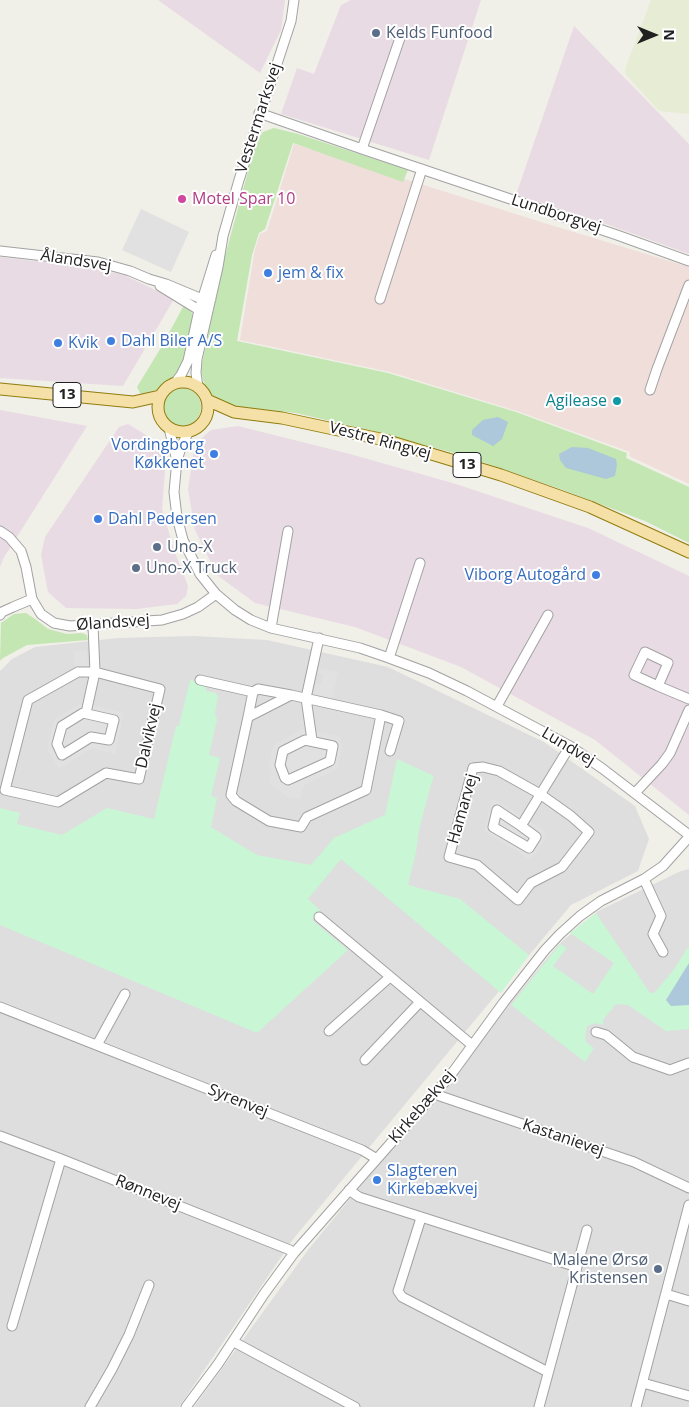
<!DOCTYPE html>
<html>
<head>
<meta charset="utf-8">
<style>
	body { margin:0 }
	#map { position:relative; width:689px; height:1407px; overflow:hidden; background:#f0efe8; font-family:"Open Sans",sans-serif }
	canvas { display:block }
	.north { position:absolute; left:629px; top:10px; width:50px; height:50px; -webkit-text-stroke:4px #fff; paint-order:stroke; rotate:90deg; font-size:14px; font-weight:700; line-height:20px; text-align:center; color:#212121 }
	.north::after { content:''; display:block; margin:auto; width:18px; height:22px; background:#212121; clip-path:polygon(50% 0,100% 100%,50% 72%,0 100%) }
</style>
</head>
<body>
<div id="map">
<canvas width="689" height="1407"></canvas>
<div class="north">N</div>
</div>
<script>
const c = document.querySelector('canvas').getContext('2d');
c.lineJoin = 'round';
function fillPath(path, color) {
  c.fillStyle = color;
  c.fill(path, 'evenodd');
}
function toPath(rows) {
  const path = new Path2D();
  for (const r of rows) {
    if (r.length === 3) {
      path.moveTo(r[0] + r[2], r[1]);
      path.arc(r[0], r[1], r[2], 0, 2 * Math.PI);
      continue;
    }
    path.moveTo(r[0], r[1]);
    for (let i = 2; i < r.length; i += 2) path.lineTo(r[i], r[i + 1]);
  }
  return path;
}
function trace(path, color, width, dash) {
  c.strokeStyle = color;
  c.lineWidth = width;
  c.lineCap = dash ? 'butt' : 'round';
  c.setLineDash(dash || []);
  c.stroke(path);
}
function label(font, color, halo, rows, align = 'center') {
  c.font = font + ' "Open Sans",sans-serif';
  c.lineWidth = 4;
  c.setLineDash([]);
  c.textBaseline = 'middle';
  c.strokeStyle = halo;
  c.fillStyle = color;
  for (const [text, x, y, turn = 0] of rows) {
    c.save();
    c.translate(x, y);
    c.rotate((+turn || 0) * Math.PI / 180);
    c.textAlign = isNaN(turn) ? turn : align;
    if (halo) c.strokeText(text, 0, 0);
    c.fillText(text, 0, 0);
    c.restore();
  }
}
fillPath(toPath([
	[194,636,267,640,388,667,544,742,635,806,649,839,638,871,571,905,475,1020,294,1238,179,1407,0,1407,0,671,12,659,35,647,118,638],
	[689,869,689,1407,194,1407,308,1250,558,945,598,911,681,871]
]), '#dfdede');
fillPath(toPath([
	[294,144,544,223,689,267,689,484,629,456,630,452,517,411,390,372,240,340,255,249,260,234,267,231]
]), '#efded9');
fillPath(toPath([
	[158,0,285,0,281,30,260,73],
	[351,0,481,0,429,160,281,114,297,68,314,74,341,5],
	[574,26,689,144,689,254,609,225,516,195],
	[0,257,88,267,124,275,174,299,123,386,0,378],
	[0,410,87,426,3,559,0,567],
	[128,424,146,435,163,452,165,472,162,509,174,550,188,586,186,596,177,604,137,609,66,608,48,592,41,555,45,537,119,427],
	[238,426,350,454,456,484,588,528,689,576,689,815,595,740,461,667,355,627,255,603,217,575,195,530,188,489,195,444,211,430]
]), '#e9dbe4');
fillPath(toPath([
	[651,0,689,0,689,114,659,111,626,75,625,69]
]), '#e7edd5');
fillPath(toPath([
	[274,128,298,134,408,170,403,182,293,143,265,229,259,233,252,255,237,341,388,373,516,412,627,453,626,458,689,487,689,543,645,521,563,490,465,456,373,431,296,413,234,406,221,402,208,392,203,380,201,368,224,260,256,142,263,132],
	[184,305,192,313,194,323,185,362,176,376,156,390,141,395,137,387,162,346],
	[182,407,19],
	[26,613,35,619,48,629,67,634,82,633,87,635,88,640,27,645,3,658,0,661,1,623,14,614]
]), '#c3e6b2');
fillPath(toPath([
	[190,680,203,683,206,688,206,691,216,693,218,697,215,713,217,720,209,755,220,758,211,796,217,798,211,827,257,855,311,865,334,838,385,815,397,759,434,776,431,784,419,830,416,852,408,885,460,899,529,955,501,993,341,859,308,899,320,910,312,920,348,950,257,1033,0,925,0,808,20,813,17,824,62,835,107,808,154,819,176,726,179,726],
	[596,913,650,993,654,993,672,972,689,946,689,941,689,1029,666,1031,628,1005,616,1004,603,1020,603,1025,595,1023,587,1026,585,1038,586,1042,594,1048,585,1062,511,1005,560,944,567,948,553,966,593,994,614,963,570,933]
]), '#c9f6d5');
fillPath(toPath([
	[141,209,189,232,171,272,122,250],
	[87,650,88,669,75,670,73,651],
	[319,668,338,672,332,699,313,694,316,684,321,685,324,674,318,673],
	[79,705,93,705,124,713,115,754,93,748,59,769,47,749,54,719],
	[303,729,340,737,342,747,337,769,304,785,300,799,287,797,269,783,272,769,268,768,273,745],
	[492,798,544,830,545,840,534,857,529,859,484,831]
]), '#e1e1e1');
fillPath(toPath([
	[498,417,508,422,502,439,493,446,472,435,472,430,483,420],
	[572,447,588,448,616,459,617,465,615,476,606,479,566,468,560,460,559,454],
	[689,963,689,1005,671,1006,666,1000]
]), '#acc8da');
const minor = toPath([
	[259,113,362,149,617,235,689,261],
	[362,149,400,38],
	[0,251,98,262,130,271,149,279,166,284,202,299,211,299],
	[160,286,199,310,203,309],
	[380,299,422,169],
	[175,383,181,375,188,361,199,310,216,255],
	[198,387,196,373,197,359,218,267,223,236,239,180,291,21,294,0],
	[650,390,657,369,689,285],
	[169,428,176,457],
	[189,431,182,445,177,460,174,492,177,517,183,540,200,574,216,594,235,610,251,620,271,628,360,648,389,658,429,673,467,691,570,746,603,769,689,835],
	[0,531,9,537,21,551,26,567,32,599,41,614,54,623,70,626,162,620,183,614,198,607,216,594],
	[0,615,2,612,13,607,32,599],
	[271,628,288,531],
	[389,658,420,563],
	[78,672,95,672,160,689,139,779,106,773,58,802,5,790,28,700,78,672],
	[200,680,253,692],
	[658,686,668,663,645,652,634,675,658,686,689,699],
	[291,695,248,717,231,795,236,801,269,821,301,827,307,817,366,790,381,715],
	[497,706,548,615],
	[83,713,114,720,109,740,91,737,62,755,57,744,62,726,83,713],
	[86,713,95,672,93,625],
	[248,717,253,692,258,689,291,695,381,715,399,721,390,751],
	[305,740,333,746,330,761,288,780,285,778,280,765,283,751,305,740],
	[312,740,306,698,319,638],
	[483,767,499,771,540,794,571,816,589,832,562,867,531,883,518,900,477,865,449,857,473,768,483,767],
	[635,793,662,764,670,753,689,710],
	[521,826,536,837,529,848,493,827,497,810,521,826,570,746],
	[644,879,661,916,653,934,663,952],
	[319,917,472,1045],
	[0,1007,362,1150,377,1159],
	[329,1031,390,977],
	[596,1032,606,1035,633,1057,670,1070,689,1063],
	[97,1045,125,994],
	[365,1060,420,1002],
	[436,1092,440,1096,634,1162,689,1188],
	[0,1136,61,1159,290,1250,294,1253],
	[349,1190,359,1197,577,1267],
	[421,1218,398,1291,402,1297,548,1372],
	[666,1294,689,1301],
	[12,1326,61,1159],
	[234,1342,355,1407],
	[643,1383,689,1396],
	[90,1407,112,1369,129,1335,149,1285],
	[186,1407,218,1364,264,1294,294,1253,450,1076,504,1002,545,950,560,934,580,916,601,901,644,879,663,866,689,837],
	[539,1407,587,1230],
	[636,1407,689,1205]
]);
const major = toPath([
	[183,407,25],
	[0,389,133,402,160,396],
	[207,400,234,412,282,418,385,440,501,475,590,507,689,552]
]);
trace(minor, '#a2a2a2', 11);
trace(major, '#917c0c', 13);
trace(minor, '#fff', 9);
trace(major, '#f5e1a8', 11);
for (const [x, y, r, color] of [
	[376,33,5,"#5c6f8a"],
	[182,199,5,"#d1479c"],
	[268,273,5,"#3f7fe0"],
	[111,341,5,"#3f7fe0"],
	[58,343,5,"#3f7fe0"],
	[617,401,5,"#0f9aa8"],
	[214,454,5,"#3f7fe0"],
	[98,519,5,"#3f7fe0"],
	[157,547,5,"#5c6f8a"],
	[136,568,5,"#5c6f8a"],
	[596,575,5,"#3f7fe0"],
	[377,1180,5,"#3f7fe0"],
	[658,1269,5,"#5c6f8a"]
]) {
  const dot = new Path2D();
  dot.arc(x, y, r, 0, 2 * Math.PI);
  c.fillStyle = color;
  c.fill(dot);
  trace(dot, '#fff', 2);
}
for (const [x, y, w] of [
	[67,395,28],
	[467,465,28]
]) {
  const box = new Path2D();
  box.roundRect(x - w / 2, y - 12.5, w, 25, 4);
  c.fillStyle = '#fff';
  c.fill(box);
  trace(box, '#212121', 1);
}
label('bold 15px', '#212121', null, [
	["13",67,395],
	["13",467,465]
]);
label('16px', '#4e5e75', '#fff', [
	["Kelds Funfood",386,33],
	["Uno-X",167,547],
	["Uno-X Truck",146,568],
	["Malene Ørsø",648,1260,"right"],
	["Kristensen",648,1278,"right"]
], 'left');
label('16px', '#212121', '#fff', [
	["Vestermarksvej",259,118,-72],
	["Lundborgvej",556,214,18],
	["Ålandsvej",76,261,9],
	["Vestre Ringvej",380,441,15],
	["Ølandsvej",113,623,-4],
	["Dalvikvej",149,736,-77],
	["Lundvej",568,747,31],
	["Hamarvej",463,809,-74],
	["Syrenvej",238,1101,22],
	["Kirkebækvej",422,1107,-49],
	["Kastanievej",563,1138,19],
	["Rønnevej",148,1193,22]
]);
label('16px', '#b23c85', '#fff', [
	["Motel Spar 10",192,199]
], 'left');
label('16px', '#366cbe', '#fff', [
	["jem & fix",278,273],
	["Dahl Biler A/S",121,341],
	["Kvik",68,343],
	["Vordingborg",204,445,"right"],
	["Køkkenet",204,463,"right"],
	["Dahl Pedersen",108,519],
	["Viborg Autogård",586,575,"right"],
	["Slagteren",387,1171],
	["Kirkebækvej",387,1189]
], 'left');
label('16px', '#0d838f', '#fff', [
	["Agilease",607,401]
], 'right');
</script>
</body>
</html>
